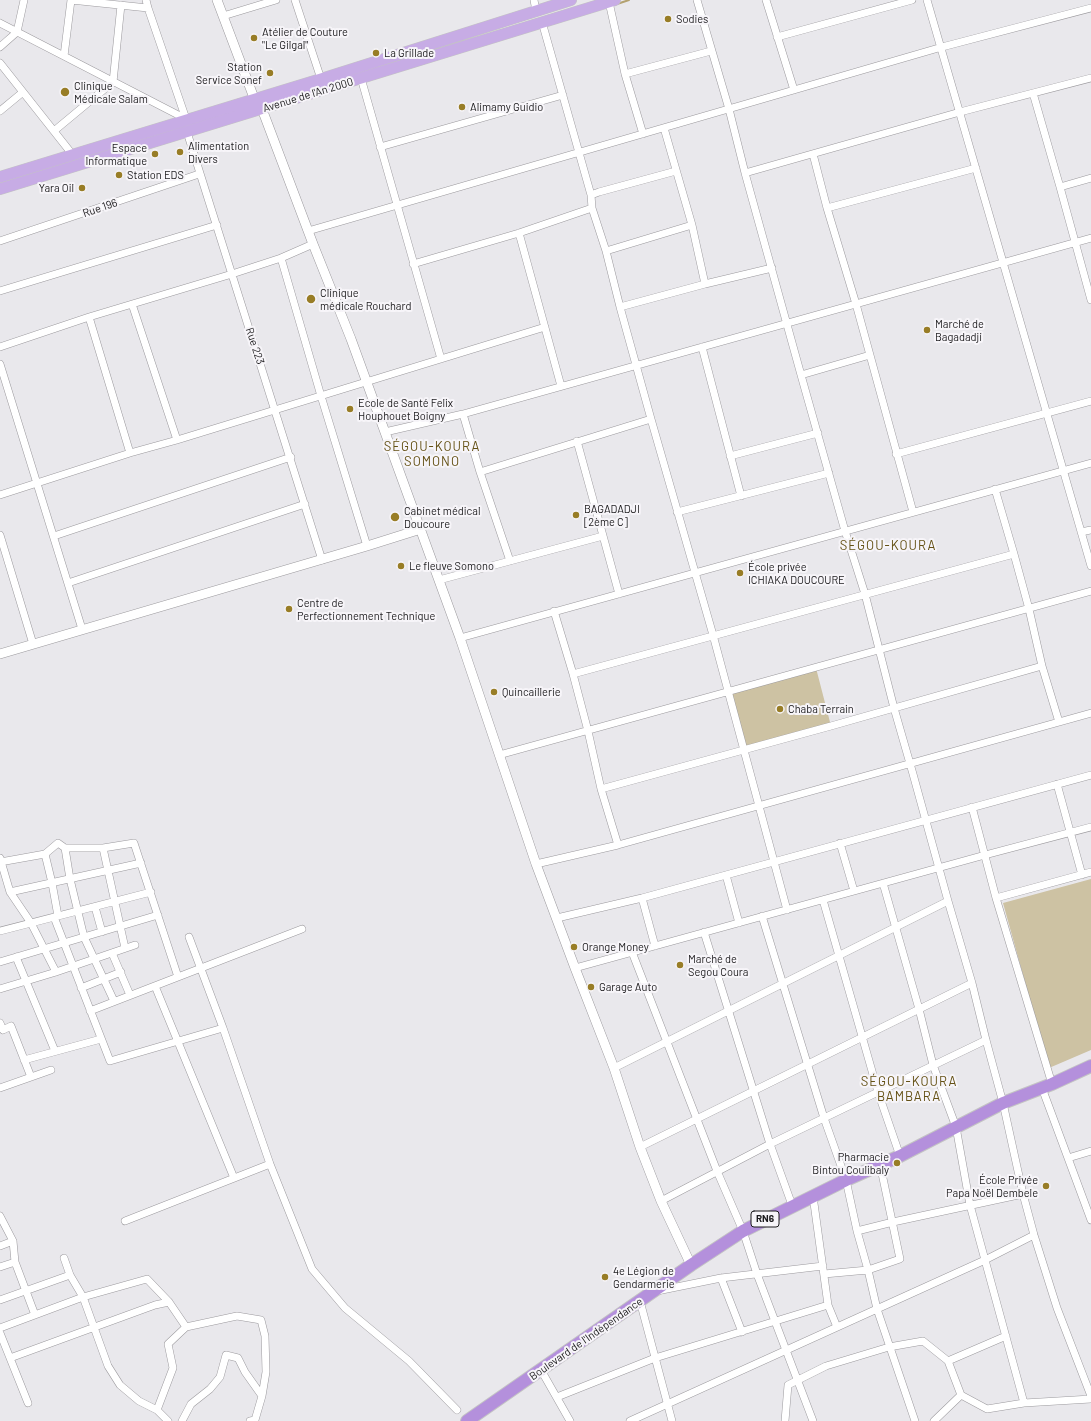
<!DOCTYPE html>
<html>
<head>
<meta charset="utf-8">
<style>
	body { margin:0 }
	canvas { display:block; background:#e9e8ec }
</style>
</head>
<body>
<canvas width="1091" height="1421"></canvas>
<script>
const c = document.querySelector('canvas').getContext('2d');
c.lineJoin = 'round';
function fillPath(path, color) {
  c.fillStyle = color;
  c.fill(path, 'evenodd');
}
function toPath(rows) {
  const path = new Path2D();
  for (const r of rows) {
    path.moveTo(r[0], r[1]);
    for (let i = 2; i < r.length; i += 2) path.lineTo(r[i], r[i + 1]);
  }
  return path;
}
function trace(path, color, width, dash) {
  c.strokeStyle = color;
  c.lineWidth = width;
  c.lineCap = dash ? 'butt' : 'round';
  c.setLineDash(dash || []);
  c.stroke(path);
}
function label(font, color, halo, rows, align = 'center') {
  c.font = font + ' Barlow,sans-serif';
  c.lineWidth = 4;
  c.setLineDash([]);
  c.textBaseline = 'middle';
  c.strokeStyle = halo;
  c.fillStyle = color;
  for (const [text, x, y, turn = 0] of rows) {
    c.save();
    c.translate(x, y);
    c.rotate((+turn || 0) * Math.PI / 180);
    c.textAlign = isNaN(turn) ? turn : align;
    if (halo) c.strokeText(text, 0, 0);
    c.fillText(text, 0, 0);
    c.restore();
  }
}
fillPath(toPath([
	[816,668,831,726,744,750,728,692],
	[1091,879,1091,1050,1049,1068,1003,903]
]), '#cdc2a3');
trace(toPath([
	[617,4,629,0]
]), '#b3a16f', 2);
const minor = toPath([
	[71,0,148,8,146,0],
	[295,0,321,79],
	[534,0,536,11],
	[697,0,729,109,745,173,801,375,845,531,865,594,894,708,913,774,948,901,972,983,986,1040,1003,1103,1023,1194,1034,1235,1057,1308,1091,1396],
	[766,0,794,90],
	[927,0,1091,566],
	[609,2,625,74,643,134],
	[148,8,186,119],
	[223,16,276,0],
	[542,22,591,195,592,208,606,251,620,307,651,419,713,635,787,910],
	[0,23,186,119],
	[777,37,912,0],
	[0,47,17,32,24,0],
	[64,56,71,0],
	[0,63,72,154],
	[625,74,711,51],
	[361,78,441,359],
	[1033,93,1060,187,1091,300],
	[0,111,23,92],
	[664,128,692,225,705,284],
	[54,131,113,82,121,5],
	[187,132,322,560],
	[380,147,563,95],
	[813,154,827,208,856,304,913,512],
	[745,173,960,112,1091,78],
	[1060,187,1091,178],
	[591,195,599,192,676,171],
	[827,208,976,168],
	[308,231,942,47,1091,8],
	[519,233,561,386],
	[0,241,199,174],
	[606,251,692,225],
	[281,258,321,396,367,546],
	[413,264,519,233,592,208],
	[0,291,217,225],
	[132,304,177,440],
	[620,307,705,284,772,268],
	[89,317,130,453],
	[0,347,89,317,232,274,281,258,313,244],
	[702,347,741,496],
	[0,364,82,629],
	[801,375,870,355],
	[463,414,480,472,510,561],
	[385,432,463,414,1091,238],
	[577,441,619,594],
	[896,454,1091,401],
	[730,456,818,433],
	[480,472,651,419],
	[995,489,1014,554,1029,609,1042,666,1059,722],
	[0,495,130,453,177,440,545,327],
	[677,512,829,473],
	[1081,532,1091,530],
	[0,535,33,644],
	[54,536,291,457],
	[439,580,603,536],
	[68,583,305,504],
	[554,611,573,674,588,731,601,789,618,845],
	[460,638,1091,463],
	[573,674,1014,554],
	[499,755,1091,591],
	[1057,784,1082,875],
	[601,789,831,726,1042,666],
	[972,807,996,898,1052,1084],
	[840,843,854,891],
	[65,848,70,879,84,937,114,1001],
	[103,848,125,948],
	[45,854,52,883,58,916],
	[0,858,10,892,31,923,56,972],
	[0,862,45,854,58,843,65,848,103,848,134,843,178,977],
	[536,864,618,845,1091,713],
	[726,875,739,923],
	[883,883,919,1009,933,1065,956,1127,970,1205,1024,1403],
	[10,892,141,863],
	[642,898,655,946],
	[996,898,1091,872],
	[823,900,878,1092,900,1156],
	[95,907,102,932],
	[762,916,824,1118,846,1180,857,1231,868,1270,877,1309,915,1421],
	[54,917,110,1061,223,1028],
	[557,918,642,898,1091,775],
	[0,931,151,892],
	[704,932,770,1144,792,1205],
	[189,937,223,1028,270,1164,312,1269,345,1308,409,1361,457,1410],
	[632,952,717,1171,743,1231,757,1274,813,1421],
	[112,953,130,995],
	[16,957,55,1051],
	[0,962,158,915],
	[575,968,985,855,1091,827],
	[155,986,234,1178],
	[81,988,121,972],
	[0,989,56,972,135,945],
	[90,1011,302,929],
	[0,1023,3,1030,11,1026,31,1077],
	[24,1060,101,1039],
	[614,1068,948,901],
	[0,1088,51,1070],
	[1042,1088,1091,1220],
	[640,1147,972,983],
	[1068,1158,1091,1151],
	[813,1196,828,1305,837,1327],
	[661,1201,770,1144,986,1040],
	[0,1216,13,1241],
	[125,1221,270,1164],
	[857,1231,893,1222,1023,1194],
	[0,1246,13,1241,15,1262,35,1315],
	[64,1258,70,1275,83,1297,108,1366,120,1385,139,1401,157,1410,168,1421],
	[0,1267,15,1262],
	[824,1274,868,1270,900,1259,880,1164],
	[721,1278,742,1332],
	[657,1291,721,1278,823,1266],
	[0,1300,70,1275],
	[640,1301,672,1421],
	[186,1327,237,1316,261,1320,265,1336,266,1372,262,1396],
	[0,1328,83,1297,147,1279,169,1302,186,1327,168,1344,173,1368,157,1410],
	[0,1333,28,1403],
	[10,1358,155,1305,169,1302],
	[948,1361,1006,1336],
	[541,1370,570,1421],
	[557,1397,655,1358,828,1305],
	[182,1421,191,1404,210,1389,220,1377,226,1355,238,1358,245,1372,262,1396,255,1420,250,1421],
	[630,1421,985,1260,1034,1235],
	[785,1421,788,1385,826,1366,889,1347,923,1341,948,1361,961,1395,987,1409,1024,1403,1091,1399],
	[934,1421,961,1395]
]);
const tertiary = toPath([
	[217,0,254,98,262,109,313,244,351,339,460,638,536,864,575,968,614,1068,640,1147,661,1201,691,1265],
	[0,654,367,546,421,529]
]);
const primary = toPath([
	[0,177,321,79,571,0],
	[0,189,615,0]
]);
const trunk = toPath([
	[467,1421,691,1265,743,1231,846,1180,900,1156,1003,1103,1052,1084,1091,1066]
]);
trace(minor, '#9c9a9e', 8);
trace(tertiary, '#9c9a9e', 10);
trace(primary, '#c4c4c4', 12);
trace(trunk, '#c4c4c4', 14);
trace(minor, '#fff', 7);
trace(tertiary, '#fff', 9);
trace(primary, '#c7ace5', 11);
trace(trunk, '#b490dc', 12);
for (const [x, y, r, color] of [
	[668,19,4,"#987d26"],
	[254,38,4,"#987d26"],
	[376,53,4,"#987d26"],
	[270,73,4,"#987d26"],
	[65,92,5,"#987d26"],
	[462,107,4,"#987d26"],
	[180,152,4,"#987d26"],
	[155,154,4,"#987d26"],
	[119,175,4,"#987d26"],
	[82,188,4,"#987d26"],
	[311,299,5,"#987d26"],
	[927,330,4,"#987d26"],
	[350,409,4,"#987d26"],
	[576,515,4,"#987d26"],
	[395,517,5,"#987d26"],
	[401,566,4,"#987d26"],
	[740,573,4,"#987d26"],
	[289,609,4,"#987d26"],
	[494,692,4,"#987d26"],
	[780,709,4,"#987d26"],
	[574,947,4,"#987d26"],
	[680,965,4,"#987d26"],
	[591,987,4,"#987d26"],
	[897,1163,4,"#987d26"],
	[1046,1186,4,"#987d26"],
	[605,1277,4,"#987d26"]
]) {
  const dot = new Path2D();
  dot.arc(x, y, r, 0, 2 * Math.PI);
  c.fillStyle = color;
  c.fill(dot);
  trace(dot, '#f7f5f9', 1.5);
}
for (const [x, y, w] of [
	[765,1219,28]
]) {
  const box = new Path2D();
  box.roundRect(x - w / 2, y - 8, w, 16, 3);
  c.fillStyle = '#f7f5f9';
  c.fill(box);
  trace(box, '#1c1b1d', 1);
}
label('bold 10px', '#1c1b1d', null, [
	["RN6",765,1219]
]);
label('11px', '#1c1b1d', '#f7f5f9', [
	["Sodies",676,19],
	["Atélier de Couture",262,32],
	["\"Le Gilgal\"",262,45],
	["La Grillade",384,53],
	["Station",262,67,"right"],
	["Service Sonef",262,80,"right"],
	["Clinique",74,86],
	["Médicale Salam",74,99],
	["Alimamy Guidio",470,107],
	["Alimentation",188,146],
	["Divers",188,159],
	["Espace",147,148,"right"],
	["Informatique",147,161,"right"],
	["Station EDS",127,175],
	["Yara Oil",74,188,"right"],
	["Clinique",320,293],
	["médicale Rouchard",320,306],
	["Marché de",935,324],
	["Bagadadji",935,337],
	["Ecole de Santé Felix",358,403],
	["Houphouet Boigny",358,416],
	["BAGADADJI",584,509],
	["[2ème C]",584,522],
	["Cabinet médical",404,511],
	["Doucoure",404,524],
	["Le fleuve Somono",409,566],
	["École privée",748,567],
	["ICHIAKA DOUCOURE",748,580],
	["Centre de",297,603],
	["Perfectionnement Technique",297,616],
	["Quincaillerie",502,692],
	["Chaba Terrain",788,709],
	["Orange Money",582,947],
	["Marché de",688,959],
	["Segou Coura",688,972],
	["Garage Auto",599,987],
	["Pharmacie",889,1157,"right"],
	["Bintou Coulibaly",889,1170,"right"],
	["École Privée",1038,1180,"right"],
	["Papa Noël Dembele",1038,1193,"right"],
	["4e Légion de",613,1271],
	["Gendarmerie",613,1284]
], 'left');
label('11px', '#1c1b1d', '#f7f5f9', [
	["Avenue de l'An 2000",308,95,-17],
	["Rue 196",100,208,-19],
	["Rue 223",255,346,72],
	["Boulevard de l'Indépendance",586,1339,-35]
]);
c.letterSpacing = '1px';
label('13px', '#645115', '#f7f5f9', [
	["SÉGOU-KOURA",432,447],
	["SOMONO",432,462],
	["SÉGOU-KOURA",888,546],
	["SÉGOU-KOURA",909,1082],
	["BAMBARA",909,1097]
]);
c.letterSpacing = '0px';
</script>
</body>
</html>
